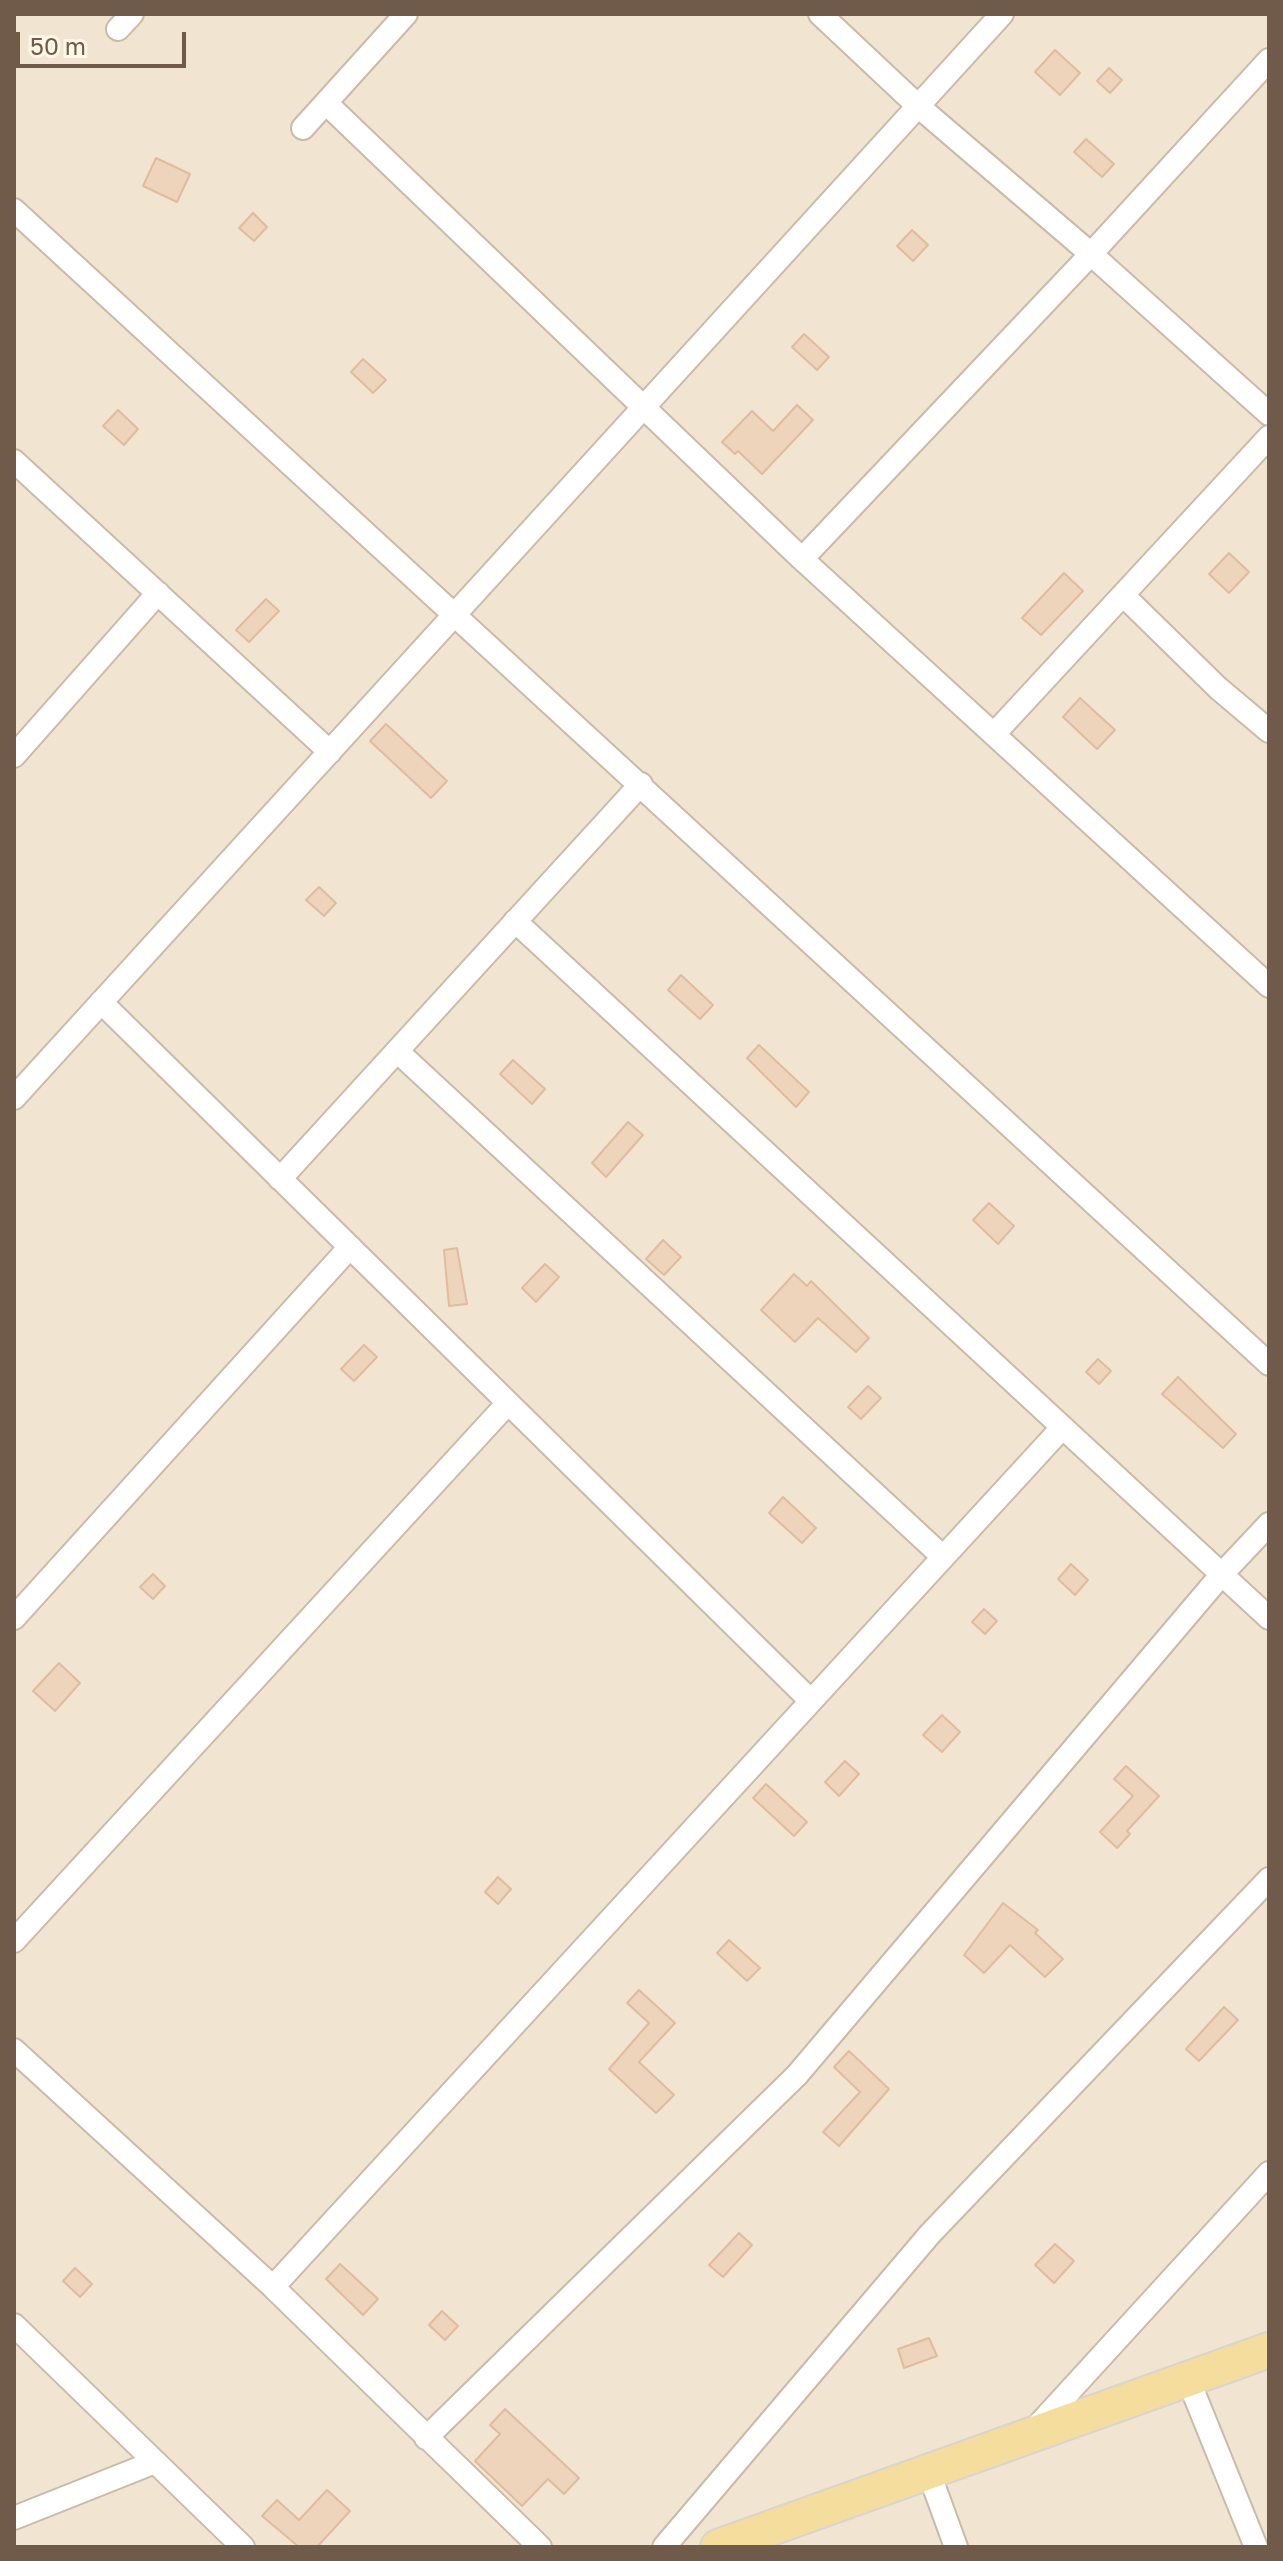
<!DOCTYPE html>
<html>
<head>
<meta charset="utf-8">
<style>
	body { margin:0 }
	#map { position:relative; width:1283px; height:2561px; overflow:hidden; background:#faf3e2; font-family:"Golos Text",sans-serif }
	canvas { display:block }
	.frame { position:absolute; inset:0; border:16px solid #705b4a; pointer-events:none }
	.scale { position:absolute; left:16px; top:32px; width:170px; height:36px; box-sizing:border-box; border:4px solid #705b4a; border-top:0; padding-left:10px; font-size:24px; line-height:28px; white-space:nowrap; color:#705b4a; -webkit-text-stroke:6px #fef7e7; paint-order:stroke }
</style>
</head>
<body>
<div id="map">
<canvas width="1283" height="2561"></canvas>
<div class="frame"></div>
<div class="scale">50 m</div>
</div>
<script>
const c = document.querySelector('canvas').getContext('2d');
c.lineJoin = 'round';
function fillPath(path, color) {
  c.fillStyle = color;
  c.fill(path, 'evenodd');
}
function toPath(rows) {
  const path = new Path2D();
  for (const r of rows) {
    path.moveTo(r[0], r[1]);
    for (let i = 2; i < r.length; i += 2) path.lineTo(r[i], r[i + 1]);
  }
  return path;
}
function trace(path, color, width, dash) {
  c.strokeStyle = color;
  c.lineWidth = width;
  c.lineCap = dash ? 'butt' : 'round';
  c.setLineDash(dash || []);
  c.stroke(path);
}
fillPath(toPath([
	[14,14,1269,14,1269,2547,14,2547]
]), '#f1e5d1');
const building = toPath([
	[1055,50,1080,73,1060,95,1035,72,1055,50],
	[1109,68,1122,80,1110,93,1097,81,1109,68],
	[1086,139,1114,164,1102,177,1074,152,1086,139],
	[156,158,190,174,177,202,143,186,156,158],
	[253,213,267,227,254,241,239,228,253,213],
	[912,230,928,245,913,261,897,246,912,230],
	[804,334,829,357,817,370,792,347,804,334],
	[363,359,386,380,373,393,351,372,363,359],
	[797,405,813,420,762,474,738,451,735,454,722,442,752,411,773,431,797,405],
	[118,410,138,429,124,445,103,426,118,410],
	[1229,553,1249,572,1229,593,1209,574,1229,553],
	[1064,573,1083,591,1041,635,1022,618,1064,573],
	[266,599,279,611,249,642,236,630,266,599],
	[1080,698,1115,730,1097,749,1063,717,1080,698],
	[386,724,447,781,431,798,370,741,386,724],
	[319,887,336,903,324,916,306,900,319,887],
	[681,975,713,1005,700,1019,668,990,681,975],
	[759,1045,809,1092,796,1107,747,1058,759,1045],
	[513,1060,545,1089,532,1104,500,1074,513,1060],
	[628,1122,643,1135,606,1177,592,1163,628,1122],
	[989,1203,1014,1226,998,1244,973,1220,989,1203],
	[663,1240,681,1257,664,1275,646,1259,663,1240],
	[457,1248,467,1304,449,1306,444,1250,457,1248],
	[545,1264,559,1277,536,1302,522,1288,545,1264],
	[794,1274,807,1286,811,1281,869,1338,856,1352,818,1318,795,1342,761,1310,794,1274],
	[364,1345,377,1357,354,1381,341,1369,364,1345],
	[1098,1359,1111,1371,1099,1384,1086,1372,1098,1359],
	[1178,1377,1236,1434,1223,1448,1162,1394,1178,1377],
	[868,1386,881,1398,861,1419,848,1407,868,1386],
	[783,1497,816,1528,802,1543,769,1513,783,1497],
	[1071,1564,1088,1580,1075,1595,1058,1579,1071,1564],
	[153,1574,165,1586,153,1599,140,1587,153,1574],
	[984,1609,997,1621,985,1634,972,1622,984,1609],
	[59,1663,80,1683,55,1711,33,1691,59,1663],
	[942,1715,960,1732,942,1752,923,1735,942,1715],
	[845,1761,859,1774,839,1796,825,1782,845,1761],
	[1126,1766,1159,1796,1127,1831,1130,1834,1117,1848,1100,1832,1133,1796,1114,1779,1126,1766],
	[766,1784,807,1822,794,1836,753,1798,766,1784],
	[498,1877,511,1889,498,1904,485,1892,498,1877],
	[1003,1903,1038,1930,1035,1933,1063,1959,1045,1977,1010,1945,984,1973,964,1955,1003,1903],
	[729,1940,760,1968,747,1981,717,1953,729,1940],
	[639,1990,675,2023,639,2062,674,2095,656,2113,609,2069,649,2023,627,2003,639,1990],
	[1224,2007,1238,2020,1199,2061,1186,2049,1224,2007],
	[849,2051,889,2089,839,2146,823,2132,860,2092,834,2067,849,2051],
	[739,2233,752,2245,723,2277,709,2265,739,2233],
	[1055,2244,1074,2261,1054,2283,1035,2265,1055,2244],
	[340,2264,378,2299,363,2315,326,2279,340,2264],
	[75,2268,92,2284,80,2297,63,2281,75,2268],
	[442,2311,458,2326,445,2340,429,2325,442,2311],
	[929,2338,937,2356,904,2368,898,2349,929,2338],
	[505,2409,579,2478,564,2494,548,2479,522,2506,475,2461,500,2434,490,2425,505,2409],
	[327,2490,350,2511,317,2547,299,2547,262,2516,277,2500,299,2520,327,2490]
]);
fillPath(building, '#eed4bb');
trace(building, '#dfbc9d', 2);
const minor = toPath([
	[820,14,918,106,1091,254,1269,414],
	[118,29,132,14],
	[326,103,802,559,1269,986],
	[303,128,406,14],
	[14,210,1269,1364],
	[14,461,330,752],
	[802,559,1091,254,1269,60],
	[1123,595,1218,688,1269,731],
	[994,734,1269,437],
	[14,756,158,593],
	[515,921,1269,1618],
	[101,1002,811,1701],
	[397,1051,943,1557],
	[14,1098,1002,14],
	[280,1179,641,784],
	[14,1618,350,1247],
	[14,1941,508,1403],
	[14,2050,273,2287,540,2547],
	[273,2287,1061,1429],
	[14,2325,243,2547],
	[1188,2379,1256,2547],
	[1033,2431,1269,2173],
	[426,2438,797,2075,1222,1574,1269,1524],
	[929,2473,956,2547],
	[14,2518,155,2462],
	[664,2547,930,2234,1269,1879]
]);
const primary = toPath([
	[718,2547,1269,2350]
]);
trace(minor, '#cabba9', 26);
trace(primary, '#dad4d0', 38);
trace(minor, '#fff', 22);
trace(primary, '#f5dd9d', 34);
</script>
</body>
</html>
